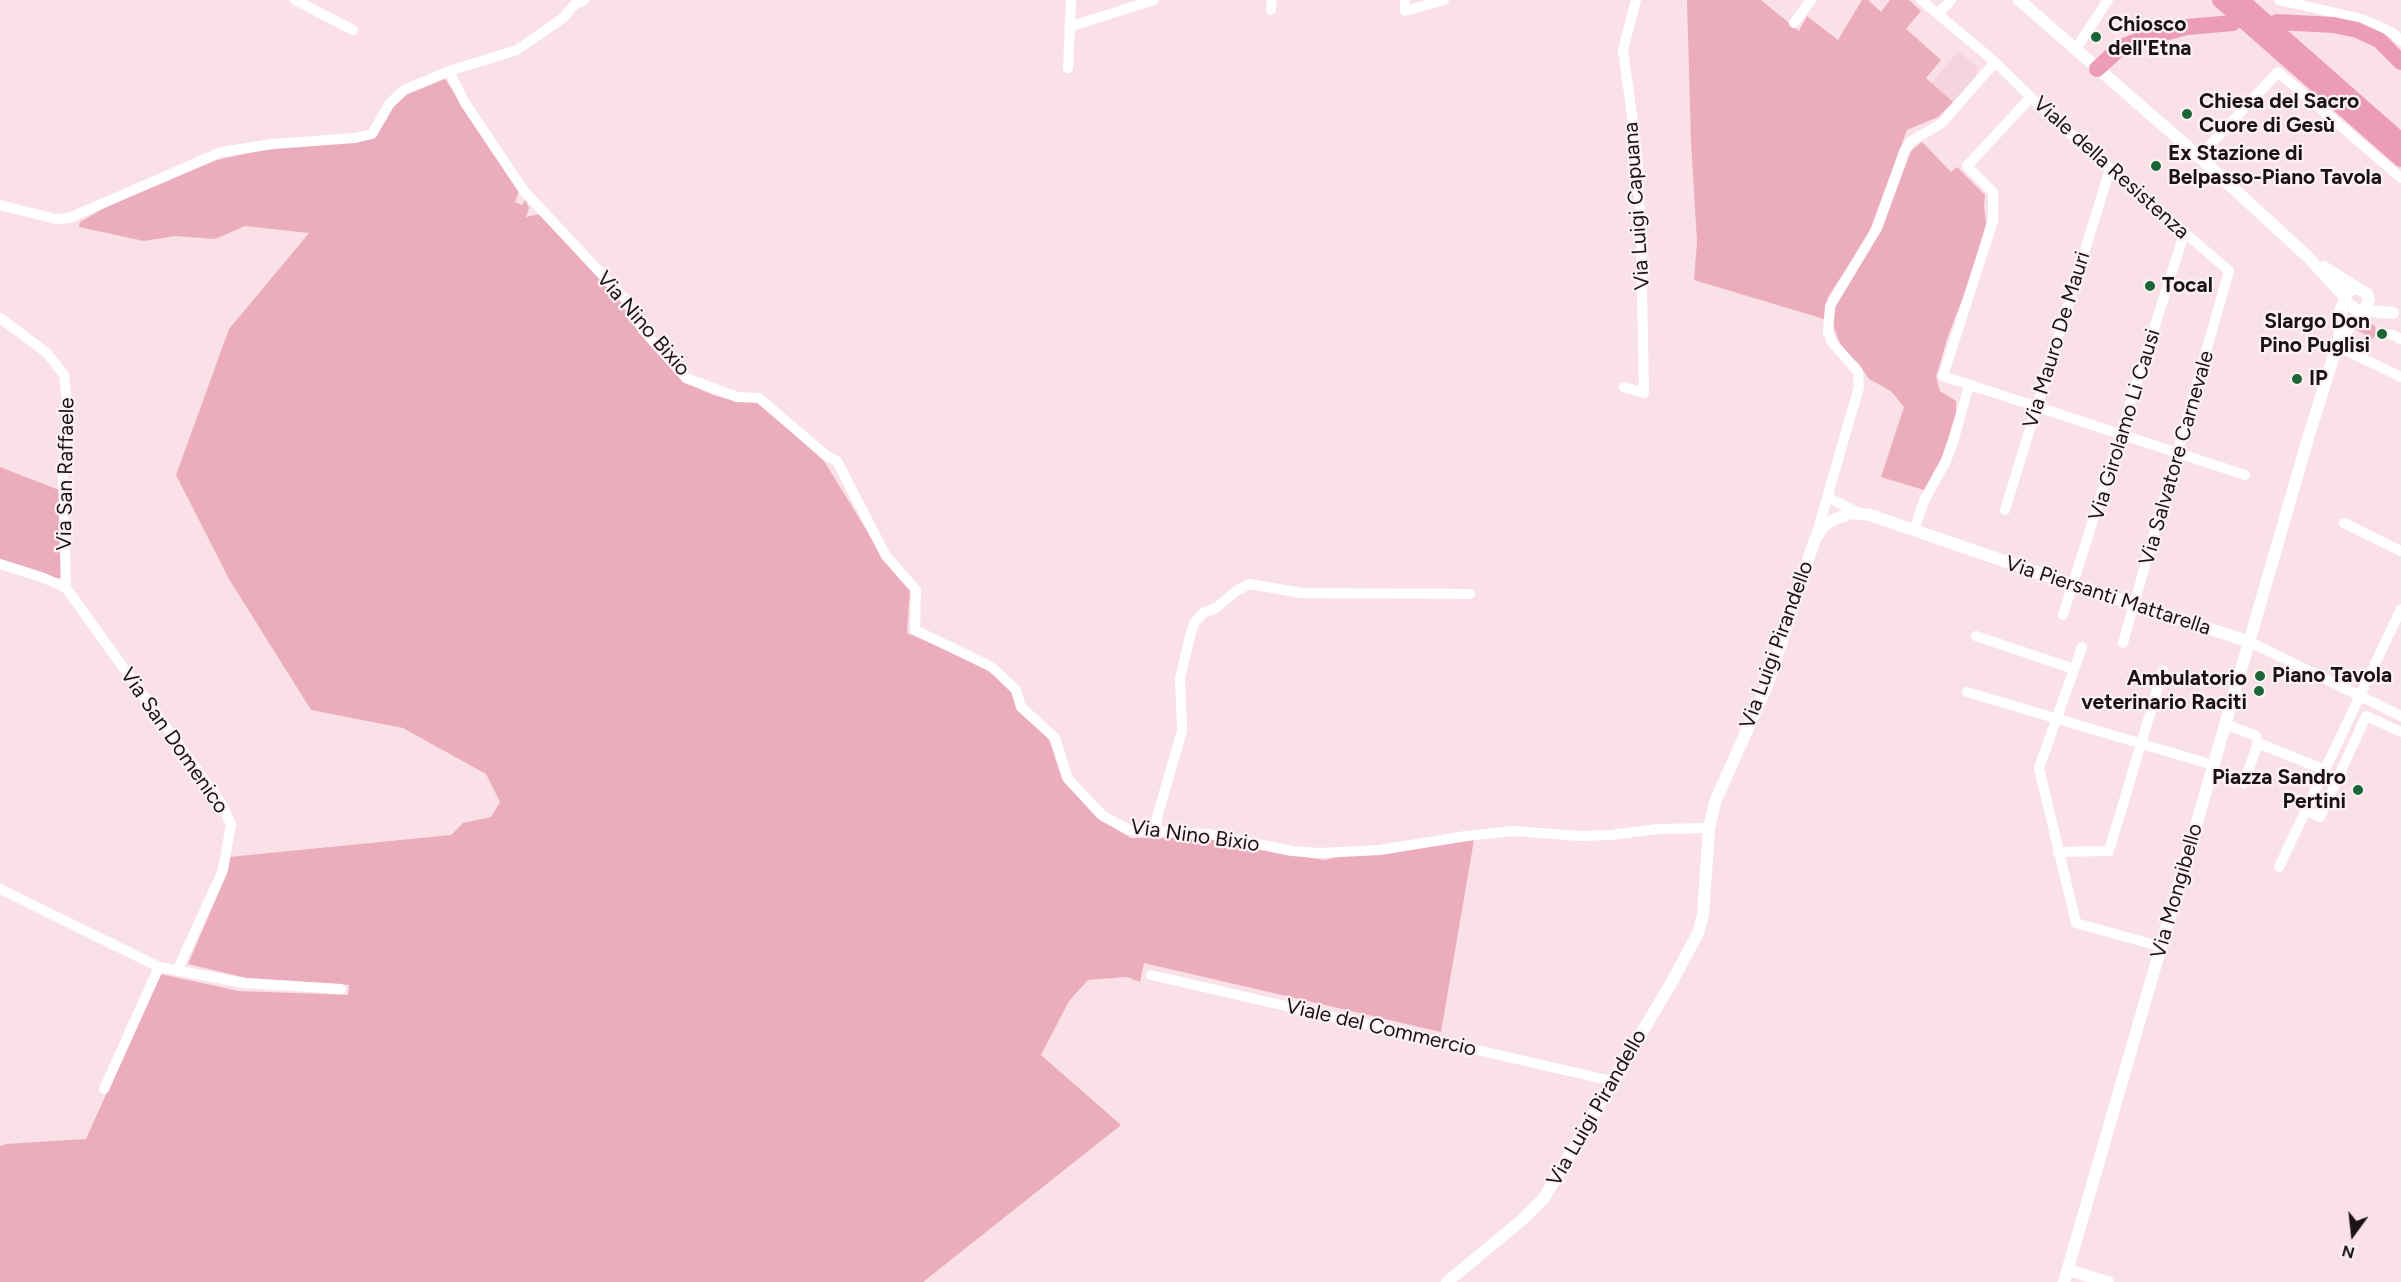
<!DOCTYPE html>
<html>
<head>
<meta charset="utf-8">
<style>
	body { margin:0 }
	#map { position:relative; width:2401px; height:1282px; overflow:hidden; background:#f9e1e7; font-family:Figtree,sans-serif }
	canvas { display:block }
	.north { position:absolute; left:2323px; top:1204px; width:60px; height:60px; -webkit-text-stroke:4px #fcf2f5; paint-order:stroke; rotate:195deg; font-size:16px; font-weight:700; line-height:24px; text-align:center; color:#1a1214 }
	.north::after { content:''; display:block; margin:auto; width:21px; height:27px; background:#1a1214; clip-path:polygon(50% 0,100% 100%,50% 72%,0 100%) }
</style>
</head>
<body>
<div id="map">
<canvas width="2401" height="1282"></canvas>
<div class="north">N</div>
</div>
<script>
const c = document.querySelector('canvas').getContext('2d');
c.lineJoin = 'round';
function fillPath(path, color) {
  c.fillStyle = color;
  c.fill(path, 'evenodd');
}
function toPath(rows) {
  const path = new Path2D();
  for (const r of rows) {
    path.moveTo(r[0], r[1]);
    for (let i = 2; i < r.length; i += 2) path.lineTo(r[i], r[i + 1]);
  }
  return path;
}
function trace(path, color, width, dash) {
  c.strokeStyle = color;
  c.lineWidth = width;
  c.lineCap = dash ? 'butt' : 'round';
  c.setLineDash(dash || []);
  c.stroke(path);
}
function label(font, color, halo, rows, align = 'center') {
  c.font = font + ' Figtree,sans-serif';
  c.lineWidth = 4.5;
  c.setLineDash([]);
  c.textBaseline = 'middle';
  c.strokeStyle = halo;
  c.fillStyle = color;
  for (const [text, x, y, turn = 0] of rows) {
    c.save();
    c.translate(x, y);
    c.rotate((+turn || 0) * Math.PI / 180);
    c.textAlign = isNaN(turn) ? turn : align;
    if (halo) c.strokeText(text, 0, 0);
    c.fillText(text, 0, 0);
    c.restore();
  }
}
fillPath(toPath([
	[1958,51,1977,66,1976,76,1953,102,1931,83]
]), '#f4d4dd');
fillPath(toPath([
	[1687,0,1761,0,1799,31,1807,16,1838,40,1862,0,1868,0,1881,12,1890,0,1909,0,1921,11,1906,29,1941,60,1926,78,1953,102,1938,117,1907,130,1868,235,1828,297,1824,319,1694,280,1697,242,1691,142],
	[445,79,519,190,515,202,522,205,525,200,529,208,526,217,540,214,620,299,683,382,713,395,735,401,758,402,824,461,883,557,910,589,907,633,979,664,1009,687,1018,708,1048,737,1062,779,1096,817,1131,838,1223,838,1276,853,1325,860,1342,856,1375,855,1474,840,1441,1032,1144,963,1140,982,1127,977,1088,980,1069,1001,1041,1055,1121,1125,923,1282,0,1282,0,1146,6,1144,86,1139,160,974,239,991,348,995,349,985,247,978,188,964,225,878,229,857,451,835,463,823,491,817,500,802,486,774,403,728,311,710,229,579,176,475,229,329,309,233,245,226,215,239,175,236,144,241,79,227,80,222,108,206,217,160,273,148,357,142,406,95],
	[1922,142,1951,172,1957,167,1985,195,1984,206,1986,223,1971,277,1948,336,1936,377,1940,391,1956,401,1956,413,1942,457,1924,490,1881,477,1904,407,1891,391,1869,379,1859,364,1841,347,1833,324,1836,304,1885,221,1911,151],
	[2367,318,2368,322,2375,326,2376,334,2373,339,2355,329,2363,319],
	[0,467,59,490,63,577,55,579,0,561]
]), '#ebadbe');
trace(toPath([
	[295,0,353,30],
	[1405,0,1405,11,1444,0],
	[1921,0,1995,62,2051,117,2229,271,2123,643],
	[2279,0,2362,19,2393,33,2401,41],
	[1271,10,1272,0],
	[1938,14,1951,0],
	[1794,23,1811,0],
	[1069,27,1154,0],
	[2075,50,2108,0],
	[1068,68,1071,0],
	[449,71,465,103,524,191,624,298,643,330,686,378,737,397,759,398,827,456,837,461,886,556,916,590,915,630,992,667,1016,690,1021,707,1055,738,1068,779,1103,816,1129,830,1208,834,1292,851,1319,853,1380,850,1466,836,1513,831,1580,836,1611,835,1657,829,1709,828],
	[2031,97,1967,166,1993,192,1993,221,1943,376,2245,475],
	[2199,157,2278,72,2401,178],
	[0,205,56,219,69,218,221,152,273,144,355,138,372,134,390,103,404,90,449,71,517,50,563,18,574,5,584,0],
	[0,318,47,353,64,375,68,411,63,477,66,588],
	[2390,334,2401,339],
	[2337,346,2401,377],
	[1624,387,1644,393,1641,235,1637,152,1623,50,1636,0],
	[1827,497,1859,513],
	[2005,510,2110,169],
	[2344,523,2401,551],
	[1914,530,1924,501,1946,461,1954,439,1969,385],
	[1816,536,1859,387,1858,372,1832,342,1828,332,1830,306,1877,228,1904,152,1911,141,1941,124,1995,62],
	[0,564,44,578,66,588,221,803,231,824,223,870,177,971],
	[2063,615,2184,234],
	[1976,636,2074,669],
	[2250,642,2401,716],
	[2082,647,2039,768,2076,923,2162,947],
	[1967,692,2213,765],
	[2225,724,2256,736,2258,743,2325,770],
	[2211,772,2244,783,2258,743],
	[2305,810,2320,817,2366,716,2401,732],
	[1157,831,1157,817,1182,731,1180,678,1191,632,1195,622,1203,613,1216,608,1236,591,1249,584,1302,593,1470,594],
	[2058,852,2109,851,2163,670],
	[2279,867,2401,609],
	[0,889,159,967,244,983,341,989],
	[1151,975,1612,1081],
	[104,1089,159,967]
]), '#fff', 10);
trace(toPath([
	[2019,0,2195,153,2308,257,2344,296],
	[2324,267,2357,288],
	[2365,309,2369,300,2367,294,2357,288,2347,291,2344,301,2357,310,2393,313],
	[2340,338,2363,310],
	[2068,1270,2108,1282],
	[1447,1282,1522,1220,1544,1198,1673,980,1698,933,1703,915,1709,828,1715,802,1768,683,1815,539,1823,527,1831,521,1851,513,1870,515,2074,585,2250,642],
	[2064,1282,2309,435,2339,339,2341,309,2344,301]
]), '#fff', 12);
trace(toPath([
	[2220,0,2401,159],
	[2241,0,2401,141],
	[2277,22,2334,25,2357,30,2379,40,2401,62],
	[2097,69,2121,47,2145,38,2187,27,2233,23]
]), '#ec9bb9', 16);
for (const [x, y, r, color] of [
	[2096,37,6,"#1a6634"],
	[2187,114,6,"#1a6634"],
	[2156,166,6,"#1a6634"],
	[2150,286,6,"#1a6634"],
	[2382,334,6,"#1a6634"],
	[2297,379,6,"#1a6634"],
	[2260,676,6,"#1a6634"],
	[2259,691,6,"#1a6634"],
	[2358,790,6,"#1a6634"]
]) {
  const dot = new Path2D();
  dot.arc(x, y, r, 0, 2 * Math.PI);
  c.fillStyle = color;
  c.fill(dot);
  trace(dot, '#fcf2f5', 2);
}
label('bold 21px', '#1a1214', '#fcf2f5', [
	["Chiosco",2108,25],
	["dell'Etna",2108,49],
	["Chiesa del Sacro",2199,102],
	["Cuore di Gesù",2199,126],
	["Ex Stazione di",2168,154],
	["Belpasso-Piano Tavola",2168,178],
	["Tocal",2162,286],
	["Slargo Don",2370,322,"right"],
	["Pino Puglisi",2370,346,"right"],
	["IP",2309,379],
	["Piano Tavola",2272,676],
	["Ambulatorio",2247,679,"right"],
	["veterinario Raciti",2247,703,"right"],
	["Piazza Sandro",2346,778,"right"],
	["Pertini",2346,802,"right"]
], 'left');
label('21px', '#1a1214', '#fcf2f5', [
	["Viale della Resistenza",2111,168,42],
	["Via Luigi Capuana",1637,206,-94],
	["Via Nino Bixio",643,324,49],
	["Via Mauro De Mauri",2057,340,-73],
	["Via Girolamo Li Causi",2125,425,-73],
	["Via Salvatore Carnevale",2177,458,-74],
	["Via San Raffaele",66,474,-89],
	["Via Piersanti Mattarella",2108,596,18],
	["Via Luigi Pirandello",1777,645,-70],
	["Via San Domenico",174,741,55],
	["Via Nino Bixio",1195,836,8],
	["Via Mongibello",2177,891,-74],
	["Viale del Commercio",1381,1028,13],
	["Via Luigi Pirandello",1597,1108,-60]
]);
</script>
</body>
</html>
